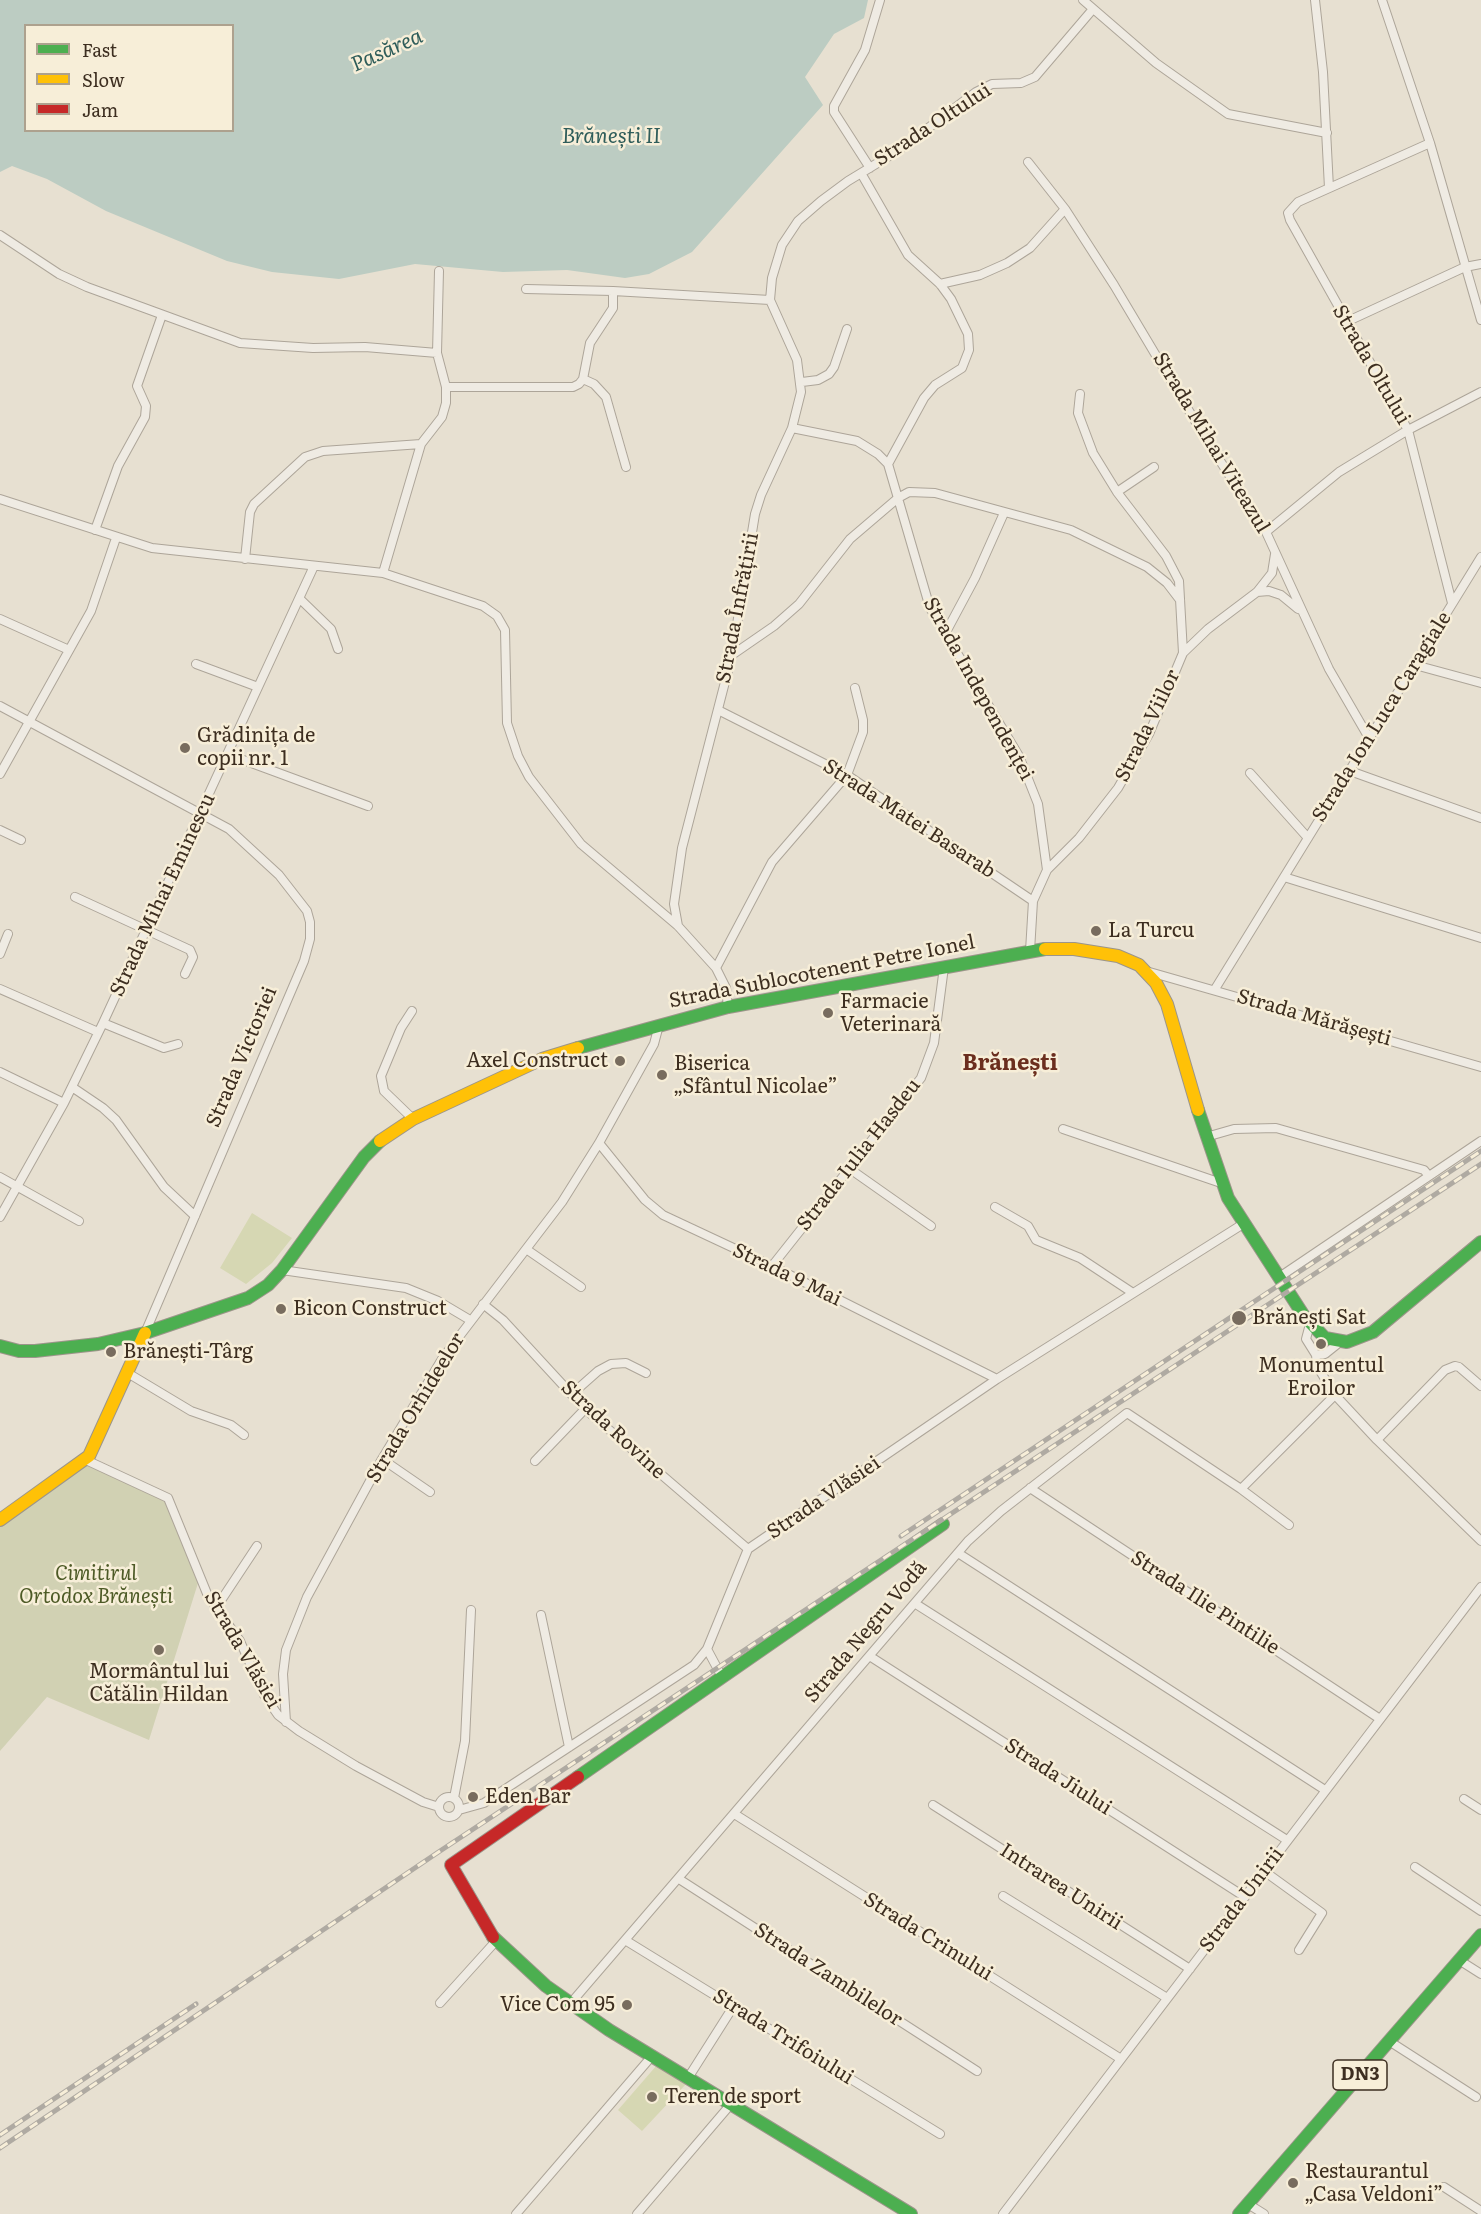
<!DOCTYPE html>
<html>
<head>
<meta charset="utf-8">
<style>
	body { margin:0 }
	#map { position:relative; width:1481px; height:2214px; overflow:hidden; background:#e7e0d1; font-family:Literata,serif }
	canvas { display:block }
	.legend { position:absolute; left:24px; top:24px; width:210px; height:108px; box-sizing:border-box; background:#f7eed8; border:2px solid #ada18e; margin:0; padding:8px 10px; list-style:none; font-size:18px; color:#3d2e20 }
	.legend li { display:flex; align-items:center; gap:12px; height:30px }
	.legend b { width:30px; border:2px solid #ada18e }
</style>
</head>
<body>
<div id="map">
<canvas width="1481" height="2214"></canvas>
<ul class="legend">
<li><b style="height:8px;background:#4caf50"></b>Fast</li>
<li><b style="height:8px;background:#ffc107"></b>Slow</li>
<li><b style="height:8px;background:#c62828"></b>Jam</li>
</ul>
</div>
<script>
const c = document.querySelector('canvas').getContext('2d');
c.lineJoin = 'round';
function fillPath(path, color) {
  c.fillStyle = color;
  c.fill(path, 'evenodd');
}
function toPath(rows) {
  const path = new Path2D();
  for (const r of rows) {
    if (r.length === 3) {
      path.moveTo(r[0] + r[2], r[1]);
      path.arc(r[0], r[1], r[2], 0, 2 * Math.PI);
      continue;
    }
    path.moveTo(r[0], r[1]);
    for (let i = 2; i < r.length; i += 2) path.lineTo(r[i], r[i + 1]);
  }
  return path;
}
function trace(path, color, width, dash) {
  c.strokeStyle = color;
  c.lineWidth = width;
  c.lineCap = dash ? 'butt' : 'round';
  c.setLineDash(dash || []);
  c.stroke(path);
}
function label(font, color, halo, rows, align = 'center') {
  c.font = font + ' Literata,serif';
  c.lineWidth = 5;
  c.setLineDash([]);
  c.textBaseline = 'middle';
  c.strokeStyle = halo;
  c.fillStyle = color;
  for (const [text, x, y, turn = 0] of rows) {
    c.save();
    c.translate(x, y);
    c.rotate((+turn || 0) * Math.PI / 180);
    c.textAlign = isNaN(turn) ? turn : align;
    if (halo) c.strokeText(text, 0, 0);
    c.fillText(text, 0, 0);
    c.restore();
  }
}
fillPath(toPath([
	[252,1213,292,1238,272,1263,246,1284,220,1268],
	[657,2065,687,2083,642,2131,618,2110]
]), '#d6d7b3');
fillPath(toPath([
	[87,1462,165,1499,198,1583,149,1740,47,1697,0,1751,0,1524]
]), '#d1d1b3');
fillPath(toPath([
	[0,0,868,0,864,18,834,34,805,77,823,105,692,252,649,274,625,278,567,270,503,272,415,264,339,279,272,272,227,261,106,211,47,179,12,166,0,172],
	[26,26,232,26,232,130,26,130]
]), '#bcccc2');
const street = toPath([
	[1083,0,1156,63,1228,114,1327,133],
	[1315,0,1323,72,1329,188],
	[1382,0,1430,143,1481,320],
	[1430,143,1298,202,1288,213,1290,220,1408,430,1452,603],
	[1028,162,1065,209,1114,285,1204,436,1266,532,1329,669,1369,738],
	[870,168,834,112,834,106,865,50,880,0],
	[861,173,908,255,940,284,951,299,968,334,969,350,962,368,935,385,924,398,888,464],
	[0,235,59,274,87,287,240,343,313,348,365,347,437,353],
	[940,284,980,275,1007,263,1030,248,1065,209],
	[526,289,613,291,770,300],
	[1346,322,1465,267,1481,264],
	[583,379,594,384,606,397,626,467],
	[802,382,818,380,829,374,834,367,847,329],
	[446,387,573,387,579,384,583,379,590,343,613,308,613,291],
	[1080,394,1078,413,1093,453,1117,492,1166,556,1179,581,1183,653],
	[792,428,857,441,878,454,888,464,930,608,1019,756,1038,804,1047,870,1033,901,1030,951],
	[1117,492,1154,467],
	[0,499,152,548,383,573,483,606,497,616,505,630,507,723,518,756,529,777,581,844,678,926,716,968,726,988,728,1007],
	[95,530,118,466,145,417,146,406,137,386,162,315],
	[1266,532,1339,472,1408,430,1481,392],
	[245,559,250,512,254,504,305,457,323,451,421,444],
	[383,573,421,444,442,417,446,403,446,387,437,353,439,271],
	[1257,592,1269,591,1281,595,1298,609],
	[300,599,331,629,338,649],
	[0,619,69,650],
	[945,634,975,578,1004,513],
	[732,655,774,626,799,604,850,539,898,498,909,492,935,493,1071,530,1147,567,1167,583,1180,600],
	[196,664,258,687],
	[1415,665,1481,683],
	[0,706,229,829,279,875,307,911,310,922,310,939,304,961,145,1333],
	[718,710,847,775,1033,901],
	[227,754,368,806],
	[1350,771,1481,818],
	[1250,773,1308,838],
	[0,774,91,611,116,538],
	[0,830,21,840],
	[1047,870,1079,838,1118,788,1149,734,1183,653,1208,629,1257,592,1272,573,1275,554],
	[1284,877,1481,938],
	[75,897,190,950,193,957,185,974],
	[678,926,674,904,682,848,732,655,755,514,761,495,792,428,801,392,797,360,770,300,772,278,782,245,798,221,821,201,848,181,899,150,976,92,992,84,1021,83,1035,77,1093,9],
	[0,954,8,934],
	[716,968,772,862,847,775,863,732,863,720,855,688],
	[1146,971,1481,1067],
	[0,989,98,1032],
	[1215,989,1481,557],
	[412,1011,401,1028,381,1076,384,1091,413,1119],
	[103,1023,164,1048,178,1044],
	[0,1072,64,1103],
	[72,1087,103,1108,116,1120,164,1187,195,1216],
	[1063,1129,1221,1183],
	[1206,1137,1234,1129,1276,1128,1424,1170,1429,1176],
	[599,1143,645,1200,663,1215,772,1266,997,1379],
	[850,1169,931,1226],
	[0,1177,79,1221],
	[995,1207,1028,1226,1036,1240,1080,1258,1133,1293],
	[0,1217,64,1103,103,1023,314,566],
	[526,1249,581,1287],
	[772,1266,921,1078,934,1043,944,967],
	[282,1270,406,1288,438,1301,470,1320],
	[1278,1278,1481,1141],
	[483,1304,503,1320,585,1409,748,1549],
	[1310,1324,1306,1339,1316,1355],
	[1316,1355,1317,1366,1335,1395,1377,1440,1481,1541],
	[1316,1355,1325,1354,1340,1342],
	[126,1372,191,1411,231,1425,244,1435],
	[572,1394,598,1371,611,1364,626,1363,646,1373],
	[1377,1440,1445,1370,1455,1366,1459,1367,1481,1386],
	[382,1459,430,1492],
	[86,1460,168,1498,208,1596,240,1641,264,1695,278,1715,299,1731,356,1766,423,1802,439,1807],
	[535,1461,585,1409],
	[1030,1488,1380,1719],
	[1241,1489,1335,1395],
	[958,1553,1325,1790],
	[916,1604,1287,1840],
	[216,1608,257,1546],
	[541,1615,569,1747],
	[707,1649,722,1677],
	[871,1657,1245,1897],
	[286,1722,283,1674,286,1650,307,1597,382,1459,442,1359,562,1202,599,1143,654,1044,659,1025],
	[449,1807,10],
	[454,1798,465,1741,471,1610],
	[1464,1799,1481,1810],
	[933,1805,1190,1969],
	[459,1810,484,1803,694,1665,707,1649,748,1549,997,1379,1243,1224],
	[736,1815,1121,2059],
	[1415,1867,1481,1911],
	[1264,1871,1322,1913,1299,1950],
	[679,1879,977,2071],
	[1003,1896,1167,1998],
	[625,1940,940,2134],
	[1459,1960,1481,1974],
	[440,2003,496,1941],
	[570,2004,968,1541,1001,1511,1127,1413,1241,1489,1289,1525],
	[1389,2041,1476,2097],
	[688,2078,733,2007],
	[1444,2187,1481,2211],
	[1248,2204,1264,2214],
	[516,2214,652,2056],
	[637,2214,731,2104],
	[1003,2214,1481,1587]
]);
const fast = toPath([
	[578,1048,728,1007,1045,949],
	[1198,1110,1228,1198,1304,1316,1325,1338,1347,1342,1373,1332,1481,1242],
	[0,1346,19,1351,35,1351,98,1344,145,1333,248,1298,268,1285,282,1270,364,1157,380,1141],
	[578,1777,943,1524],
	[493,1937,546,1986,609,2030,911,2214],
	[1239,2214,1481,1935]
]);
const slow = toPath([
	[1045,949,1074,949,1118,956,1139,965,1156,983,1167,1004,1198,1110],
	[380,1141,413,1119,542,1059,578,1048],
	[0,1520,89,1456,145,1333]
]);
const jam = toPath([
	[493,1937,451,1865,578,1777]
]);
trace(street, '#ada599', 10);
trace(fast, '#9c958a', 14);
trace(slow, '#9c958a', 14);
trace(jam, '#9c958a', 14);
trace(street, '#efebe3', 8);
trace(fast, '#4caf50', 12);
trace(slow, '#ffc107', 12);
trace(jam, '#c62828', 12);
const rail = toPath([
	[901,1536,1481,1151],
	[0,2135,196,2004],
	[0,2148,440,1851,1481,1164]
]);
trace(rail, '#afaaa2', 5);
trace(rail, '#f7eed8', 3, [9]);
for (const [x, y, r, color] of [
	[185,748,6,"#786c5e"],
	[1096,931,6,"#786c5e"],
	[828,1013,6,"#786c5e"],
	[620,1061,6,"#786c5e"],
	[662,1075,6,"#786c5e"],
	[281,1309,6,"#786c5e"],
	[1239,1318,8,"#786c5e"],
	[1321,1344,6,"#786c5e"],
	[111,1352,6,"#786c5e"],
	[159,1650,6,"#786c5e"],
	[473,1797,6,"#786c5e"],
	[627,2005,6,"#786c5e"],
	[652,2097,6,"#786c5e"],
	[1293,2183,6,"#786c5e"]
]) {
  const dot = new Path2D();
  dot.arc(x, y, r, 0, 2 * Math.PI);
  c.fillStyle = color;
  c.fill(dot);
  trace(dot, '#f7eed8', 2);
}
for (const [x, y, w] of [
	[1360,2075,54]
]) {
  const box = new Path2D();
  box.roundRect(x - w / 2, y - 15, w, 30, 4.5);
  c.fillStyle = '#f7eed8';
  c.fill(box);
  trace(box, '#3d2e20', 1.5);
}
label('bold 18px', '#3d2e20', null, [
	["DN3",1360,2075]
]);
label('20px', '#3d2e20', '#f7eed8', [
	["Strada Oltului",933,125,-33],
	["Strada Oltului",1371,365,60],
	["Strada Mihai Viteazul",1211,443,59],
	["Strada Înfrățirii",738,608,-79],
	["Strada Independenței",978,689,61],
	["Strada Ion Luca Caragiale",1382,717,-58],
	["Strada Viilor",1148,726,-64],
	["Strada Matei Basarab",909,819,33],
	["Strada Mihai Eminescu",163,895,-65],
	["Strada Sublocotenent Petre Ionel",822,972,-11],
	["Strada Mărășești",1314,1018,16],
	["Strada Victoriei",242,1057,-67],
	["Strada Iulia Hasdeu",859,1155,-52],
	["Strada 9 Mai",787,1275,26],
	["Strada Orhideelor",416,1408,-59],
	["Strada Rovine",613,1430,43],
	["Strada Vlăsiei",824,1498,-34],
	["Strada Ilie Pintilie",1205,1603,33],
	["Strada Negru Vodă",866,1632,-50],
	["Strada Vlăsiei",242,1650,60],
	["Strada Jiului",1058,1777,33],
	["Intrarea Unirii",1061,1887,33],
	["Strada Unirii",1242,1900,-53],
	["Strada Crinului",928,1937,32],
	["Strada Zambilelor",828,1975,33],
	["Strada Trifoiului",783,2037,32]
]);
label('20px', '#3d2e20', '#f7eed8', [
	["Grădinița de",197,736],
	["copii nr. 1",197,759],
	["La Turcu",1108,931],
	["Farmacie",840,1002],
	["Veterinară",840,1025],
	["Axel Construct",608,1061,"right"],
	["Biserica",674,1064],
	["„Sfântul Nicolae”",674,1087],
	["Bicon Construct",293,1309],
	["Brănești Sat",1252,1318],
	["Brănești-Târg",123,1352],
	["Monumentul",1321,1366,"center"],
	["Eroilor",1321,1389,"center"],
	["Mormântul lui",159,1672,"center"],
	["Cătălin Hildan",159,1695,"center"],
	["Eden Bar",485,1797],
	["Vice Com 95",615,2005,"right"],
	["Teren de sport",664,2097],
	["Restaurantul",1305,2172],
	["„Casa Veldoni”",1305,2195]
], 'left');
label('italic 20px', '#4d5a26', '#f7eed8', [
	["Cimitirul",96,1574],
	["Ortodox Brănești",96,1597]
]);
label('italic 21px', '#2f5d5a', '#f7eed8', [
	["Pasărea",387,51,-24],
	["Brănești II",611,137]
]);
label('bold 22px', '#6b2e1e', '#f7eed8', [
	["Brănești",1010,1064]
]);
</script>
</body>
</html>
